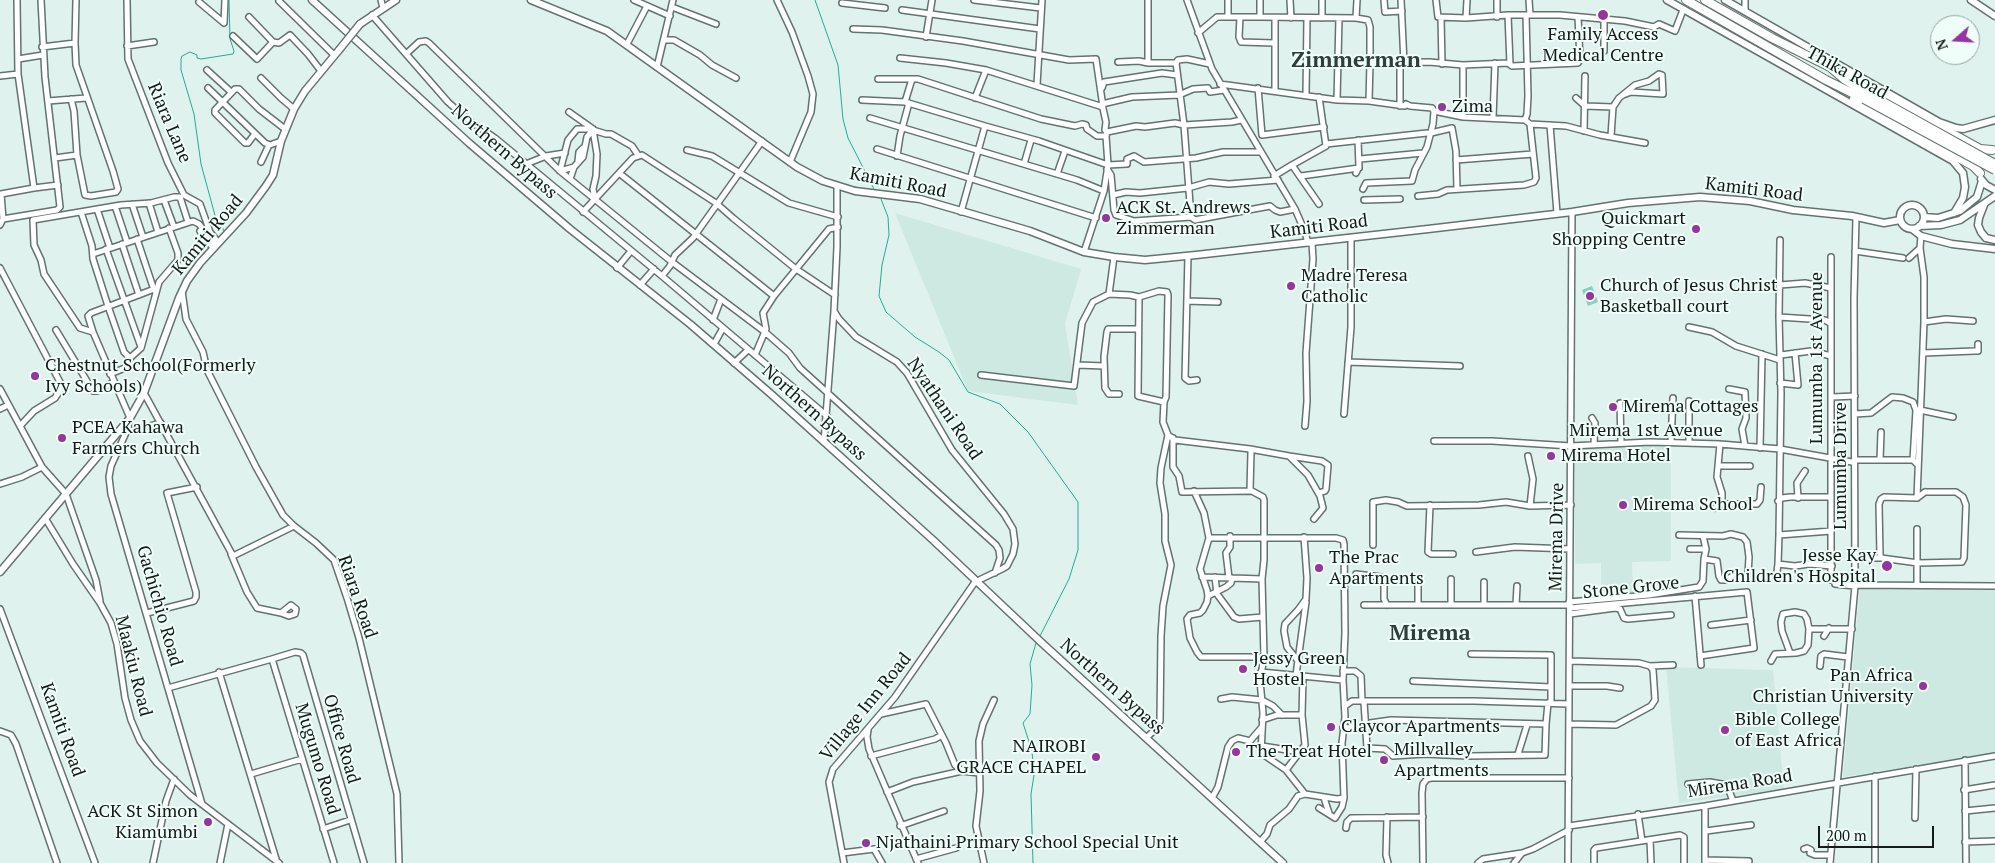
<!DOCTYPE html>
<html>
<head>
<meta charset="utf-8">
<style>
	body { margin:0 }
	#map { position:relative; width:1995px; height:863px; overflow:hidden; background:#e0f2ed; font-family:"PT Serif",serif }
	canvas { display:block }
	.north { position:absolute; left:1930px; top:15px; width:50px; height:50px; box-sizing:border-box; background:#f0fefa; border:1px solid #98a3a0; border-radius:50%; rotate:251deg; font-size:14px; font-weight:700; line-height:20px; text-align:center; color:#141b19 }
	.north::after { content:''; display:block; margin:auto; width:18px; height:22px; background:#96359d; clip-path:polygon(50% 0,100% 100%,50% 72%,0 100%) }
	.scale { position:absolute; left:1818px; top:826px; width:116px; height:22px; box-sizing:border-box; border:2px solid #141b19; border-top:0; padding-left:6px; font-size:15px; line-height:18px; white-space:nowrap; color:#141b19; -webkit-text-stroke:4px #f0fefa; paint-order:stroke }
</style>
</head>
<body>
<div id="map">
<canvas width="1995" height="863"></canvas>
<div class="north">N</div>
<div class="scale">200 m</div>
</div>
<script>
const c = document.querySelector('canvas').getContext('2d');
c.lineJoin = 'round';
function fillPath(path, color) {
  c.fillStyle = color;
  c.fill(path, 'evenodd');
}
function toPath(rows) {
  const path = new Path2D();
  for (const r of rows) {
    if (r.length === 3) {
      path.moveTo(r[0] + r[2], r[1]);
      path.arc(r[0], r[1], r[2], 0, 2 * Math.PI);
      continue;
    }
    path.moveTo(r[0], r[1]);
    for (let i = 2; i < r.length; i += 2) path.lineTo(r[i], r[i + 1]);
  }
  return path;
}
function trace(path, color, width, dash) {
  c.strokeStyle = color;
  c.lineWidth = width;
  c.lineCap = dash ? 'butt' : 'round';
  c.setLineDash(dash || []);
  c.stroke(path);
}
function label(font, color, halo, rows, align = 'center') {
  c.font = font + ' "PT Serif",serif';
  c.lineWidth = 4;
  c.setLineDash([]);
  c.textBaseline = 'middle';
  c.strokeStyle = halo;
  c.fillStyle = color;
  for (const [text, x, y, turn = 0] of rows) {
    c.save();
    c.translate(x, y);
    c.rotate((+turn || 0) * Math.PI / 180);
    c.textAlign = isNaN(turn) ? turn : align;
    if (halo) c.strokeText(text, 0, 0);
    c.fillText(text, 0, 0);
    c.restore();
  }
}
fillPath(toPath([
	[895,213,1081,269,1065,324,1078,405,968,391],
	[1671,444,1671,561,1632,562,1633,592,1601,592,1601,563,1575,564,1575,449,1619,445],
	[1860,585,1995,586,1995,753,1843,777],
	[1666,667,1773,670,1784,789,1679,803]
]), '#cee9e1');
fillPath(toPath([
	[1592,286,1598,302,1588,306,1582,290]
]), '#87cfbe');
trace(toPath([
	[815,0,838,65,843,119,848,138,875,191],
	[881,199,888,217,889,235,882,265,879,296,886,312,915,337,939,352,949,360,968,392,1000,404,1028,432,1078,502,1078,550,1069,579,1040,636],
	[224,231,221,224,216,219,201,164,194,114,181,70,181,59,182,56,190,52,197,55,197,58,201,59,233,54,234,51,230,39,229,0],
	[1033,863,1031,794,1034,775,1032,751,1023,723,1030,714,1032,685,1030,664,1036,643]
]), '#20ad96', 1);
const minor = toPath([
	[17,0,18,74,34,188,58,185],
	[127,0,128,59,168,163,184,195,200,204,210,232,218,242],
	[381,0,383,8],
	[634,0,670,16],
	[777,0,792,32,808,76,813,94,811,112,790,162],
	[974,0,1041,8],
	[1148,0,1148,63,1176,63,1178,60,1187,59,1210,64],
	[1187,0,1212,69,1295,209,1305,232,1308,243],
	[1228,0,1228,17],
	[1290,0,1291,18],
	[1322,0,1322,18],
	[1384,0,1385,12,1402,11],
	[1401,0,1404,63],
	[1436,0,1438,17,1466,18,1508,15],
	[1497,0,1497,17],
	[1529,0,1530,15],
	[279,1,334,55],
	[199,2,224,23,225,0],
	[842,3,885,8],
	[672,7,716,24],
	[902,10,1040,29],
	[1745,11,1745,0],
	[372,15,448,102,467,119,495,138,662,276,827,416],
	[249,17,273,42,279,43,290,35,308,54,321,71],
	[1240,17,1239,37,1241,42,1274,43],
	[1260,17,1356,18,1368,20,1370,27,1370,63,1369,101],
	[1441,17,1442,64],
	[1275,18,1275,90],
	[1356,18,1357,0],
	[1466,18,1467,0],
	[1604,20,1604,51],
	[853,29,882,30,963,41,1069,60,1096,59,1103,107,986,70,946,63,900,58],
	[1198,33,1217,17,1260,17,1260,0],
	[233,36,257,59,273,42],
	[926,37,932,0],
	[664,40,674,40,700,55,712,65,736,78],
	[627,44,647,6],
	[127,46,154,42],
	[42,47,75,43],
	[406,54,419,42,426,41,429,43,560,171,672,262,765,332,789,353,800,368,996,545,999,550,1000,558,995,573],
	[18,59,43,55],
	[1118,62,1139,61,1148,63],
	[1176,63,1184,125,1191,217,1195,220,1200,219,1270,206,1275,210,1280,212,1295,209],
	[1370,63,1429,62,1463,65,1508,63,1512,66,1578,63,1580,59,1578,17],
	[1400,63,1400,106],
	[1510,64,1508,15,1560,15,1625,21,1654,27,1659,24,1675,31,1683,10],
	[1463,65,1463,117],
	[657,67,673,0],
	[207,70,231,92],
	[0,76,18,74],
	[261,78,281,98,294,109],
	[878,79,918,79,1041,119,1075,126,1082,124,1086,125,1087,129,1097,136,1106,136],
	[1220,84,1337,100,1369,101,1405,106,1406,104,1410,106,1432,108,1434,111,1463,117,1525,120,1530,124,1566,126,1600,135,1645,143],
	[1037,85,1042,0],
	[208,88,265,143,270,145,281,141],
	[1102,88,1104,82,1162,73,1177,75],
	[1258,88,1262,135,1324,127],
	[1306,95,1307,18],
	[975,98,986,70],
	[1576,98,1585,106,1613,107],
	[71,99,74,111,77,155,85,195,91,196,116,192,118,189,113,171,76,65,75,43,76,0],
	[862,100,905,102,985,126],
	[1337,100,1339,18],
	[48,101,86,98],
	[905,102,912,79],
	[569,112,593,129],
	[870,118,1077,180,1104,191],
	[1493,118,1495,63],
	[1525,120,1527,114,1528,96,1526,15],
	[1550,125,1557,213],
	[593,130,597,154,596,176,593,189,595,199],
	[1584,131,1585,76],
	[1107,132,1136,126,1145,127,1175,123,1184,125,1232,122,1241,120],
	[1431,133,1452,128,1456,151,1457,189],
	[254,135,248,143,245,143,215,113,215,110,235,89,239,89,259,109,285,129],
	[1611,136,1613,107,1619,98,1635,85,1649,81,1659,74,1662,75,1663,94,1631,92,1623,95],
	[1326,144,1427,133],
	[877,149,1096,218],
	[687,150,712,156,789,203,838,217],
	[897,156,900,136,909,103],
	[55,158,77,155],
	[1360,159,1423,153],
	[1456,160,1533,154],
	[578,161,579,152,583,148],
	[261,162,269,145],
	[526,164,546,156,565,153],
	[1024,164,1031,140],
	[1292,165,1326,146,1319,97],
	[1107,169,1111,175,1114,210,1116,215,1134,221,1191,217],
	[560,171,568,140,577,129,593,129,593,130,606,134,611,134,632,146,638,155],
	[560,171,574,167],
	[619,173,774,296],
	[1356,173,1359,167,1358,140],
	[1057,174,1065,151],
	[1274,176,1292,165,1319,204],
	[1301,176,1359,168],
	[570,179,574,167,583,157,587,137,593,130],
	[837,186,837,247,834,311,839,319,856,337,897,362,907,373,952,450,1004,514,1013,529,1015,544,1013,554,1007,566,1002,569,975,582,895,697,833,769,829,782,844,863],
	[1363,189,1366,183,1412,181,1415,170,1427,147,1433,124,1434,111],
	[1113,195,1126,192,1140,193,1188,188,1209,182,1229,184,1278,180],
	[1418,196,1438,194,1447,190,1524,185,1534,182,1536,178,1530,124],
	[164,200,174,227],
	[1364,200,1400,199],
	[149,203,158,232],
	[132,204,143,237],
	[115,206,127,242],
	[97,209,110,248],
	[81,212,92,246,93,259,108,306,124,352,130,358,141,348,159,282,178,260,178,253,169,228],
	[583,212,633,158,642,155,716,203,733,218,796,269,835,295],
	[961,212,985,126,1039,141,1108,165,1127,164,1127,159,1134,156,1144,162,1196,158,1223,152,1260,152],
	[3,219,57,210,60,207,45,77,41,0],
	[0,225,3,219,1,194,34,188],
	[200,231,213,248],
	[137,239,154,290],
	[122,244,139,295],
	[106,249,141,347],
	[1855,251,1903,258],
	[1084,252,1104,191,1108,165,1106,136,1107,132,1105,130,1106,122,1102,104,1132,97,1179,95,1193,89,1208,88,1210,92,1224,90],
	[93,254,193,221,199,224,214,243],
	[1188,256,1185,378,1189,381,1197,380],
	[1114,257,1109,294,1130,295,1139,297,1138,396,1164,402,1163,422,1168,435,1175,440,1250,449,1251,452,1250,490,1263,497,1264,500,1264,560,1262,579,1264,657,1260,681,1263,713,1261,753,1286,770,1305,794],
	[1831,257,1831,580],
	[1909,258,1920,248],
	[0,268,61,384,61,389,55,398,34,411,20,426,42,467,66,494,96,580,100,601],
	[617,268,631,251],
	[662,276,670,266,675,255,693,238,762,141],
	[640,285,654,269],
	[1780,285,1805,283,1831,288],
	[157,288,91,313,88,316,93,332,130,418,128,428,111,466,109,477,111,494,202,804],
	[182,291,186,319,203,352,207,370,256,467,283,515,294,526,316,543,334,560,348,601,359,638,397,794,399,863],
	[1139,297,1159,291,1167,292,1168,295,1166,397,1164,402],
	[1187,301,1218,302],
	[1779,317,1825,320,1830,323],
	[713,320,721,299],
	[1924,322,1946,319,1973,321],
	[1689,327,1712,332,1736,346,1780,360],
	[56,330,93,391,97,391,114,382],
	[93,332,80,328,44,274,41,260,34,245,33,220,121,205,151,203,174,197,180,197,188,222],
	[714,344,723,328],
	[1923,353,1975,351,1978,351,1978,344],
	[755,355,766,329,763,313,774,296,829,229,838,227],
	[1781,355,1811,351,1831,356],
	[1348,362,1460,366],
	[734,363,748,350],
	[1078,365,1104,366],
	[110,374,125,368,130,358],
	[981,375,1074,386,1082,323,1093,302,1109,294],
	[1780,383,1798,385,1795,353],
	[0,389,20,426],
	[1729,389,1745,392,1746,418,1742,429,1745,446],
	[144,393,233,556,294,526],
	[1119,394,1109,394,1105,388,1104,357,1107,332,1108,329,1138,329],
	[1832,397,1855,396],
	[1620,403,1621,443],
	[0,409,8,405],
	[1920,410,1953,417],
	[1344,414,1351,327,1351,238],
	[1855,414,1871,413,1892,397,1903,398,1913,402,1916,410,1913,460],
	[1592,418,1595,423,1594,444],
	[1305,426,1307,401,1306,353,1313,259,1312,243],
	[126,432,161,423],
	[1173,438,1173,467,1179,476,1182,492,1251,491],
	[1434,441,1492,441,1571,446,1650,442,1720,444,1780,449,1852,462,1856,460,1913,460,1918,465],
	[824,442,834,311],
	[1671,442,1673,398],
	[1689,443,1689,401],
	[1760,448,1762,354],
	[1250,449,1289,456,1308,475,1320,496,1323,508,1314,519],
	[1289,456,1322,461,1328,465,1326,489,1325,491,1319,493],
	[1528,456,1533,479,1530,506],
	[1880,460,1881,432],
	[1718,466,1750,466],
	[0,484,22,477,42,467],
	[1194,491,1204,513,1209,538,1200,569,1207,590,1208,596,1207,602,1203,610,1200,613,1190,615,1187,619,1190,638,1197,652,1201,657,1264,657],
	[1925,492,1956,492,1963,497,1966,505,1964,558,1962,562,1918,563,1881,558,1880,555,1879,504,1881,499,1884,497,1917,498,1925,492],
	[1798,498,1797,483,1805,471],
	[1917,498,1924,322,1924,277,1920,248,1921,236],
	[1778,501,1782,498,1790,497,1831,497],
	[1720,504,1757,504,1760,500,1761,487],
	[1430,505,1428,552,1431,554,1453,554],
	[1715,508,1720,504,1722,500,1722,493,1717,477,1720,444],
	[45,518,73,564,100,603,111,623,117,644,125,698,131,720,140,741,157,763,190,795,279,863],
	[1679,535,1723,536,1731,534,1743,537,1747,542,1749,557,1748,575,1743,579,1740,576,1735,575,1725,580,1721,580,1719,576,1717,561,1704,559],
	[1779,535,1781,393,1779,317,1780,240],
	[1209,538,1336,538,1343,540,1344,544,1345,633,1343,680,1345,717,1342,743,1344,798,1337,799,1305,794,1298,796,1289,809,1270,825,1267,834,1260,842],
	[1373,545,1373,502,1386,500,1398,502,1407,506,1479,505,1506,502,1530,506,1571,505],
	[1690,549,1706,549],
	[1476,552,1515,547,1570,549],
	[231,554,247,592,257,608,281,613,291,605,296,609,295,614,289,616,281,613],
	[1855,558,1881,558],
	[1778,564,1795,566,1809,564,1832,566],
	[1356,574,1381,577,1384,582,1384,599,1387,605],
	[1202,577,1262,579],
	[1215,577,1217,594,1234,617,1239,619,1263,617],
	[1229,578,1226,553,1230,547,1230,536],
	[1776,579,1778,564,1779,535,1831,531],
	[1484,582,1484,604],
	[1835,584,1855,586],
	[1855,585,1995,586],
	[1917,585,1917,529],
	[1208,596,1226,587,1231,583,1232,578],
	[1695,596,1701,665],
	[1569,602,1649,595,1699,587,1703,581,1704,559,1706,549,1703,536],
	[1418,604,1418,583],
	[1451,604,1451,579],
	[1364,605,1570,605],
	[1516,605,1517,586],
	[1570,608,1747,592,1754,648,1700,656],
	[0,609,95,863],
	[147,613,194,601,196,597,196,592,167,493,197,487],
	[1570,614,1615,608,1620,609,1624,618,1628,619,1671,615],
	[1711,625,1751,620],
	[1824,636,1829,628],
	[1790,653,1782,631,1781,622,1783,614,1795,612,1804,614,1807,619,1809,629],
	[1471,654,1551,655,1551,703],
	[272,659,295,652,301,653,303,655,364,863],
	[1298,661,1287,647,1284,631,1285,624,1298,610,1306,599,1307,578,1304,537],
	[1771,661,1775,654,1796,653,1804,651,1808,645,1809,629,1852,629],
	[1650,666,1673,665],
	[1820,666,1821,656,1824,654,1848,657],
	[1343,671,1355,671,1361,676,1362,701],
	[219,672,276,859],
	[1261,672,1343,680],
	[1296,675,1306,602],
	[1413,681,1551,687],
	[1571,686,1607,686,1620,688],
	[168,688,272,659,334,863],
	[1221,699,1232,697,1262,700,1273,706,1282,715],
	[1364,702,1367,748,1385,749,1393,756,1424,754,1468,756,1545,755,1546,724],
	[1345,706,1352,701,1474,701,1569,704],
	[881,714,926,704,946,743,955,765,962,771,979,773],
	[1262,720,1277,715,1302,715,1303,676],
	[1569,724,1616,725,1651,706,1655,700,1653,670,1650,666,1639,663,1571,661],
	[1343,728,1361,727,1370,723,1391,720,1546,724,1548,703],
	[868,730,867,737,869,749,918,863],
	[0,731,11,735,16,744,57,863],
	[1146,738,1156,729,1160,721,1161,636,1163,606,1171,565,1165,541,1165,514,1160,483,1161,468,1168,435],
	[1262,746,1300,752],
	[1518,754,1527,725],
	[871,756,935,739,942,735],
	[1965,760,1966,863],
	[1286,770,1305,745,1302,715],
	[251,774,302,759],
	[1875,776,1875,863],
	[1688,784,1710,782,1727,785,1733,801],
	[1964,790,1995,785],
	[887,792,913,782,962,771],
	[1212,798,1218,787,1228,747,1232,741,1238,738,1250,741,1262,727],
	[1324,798,1329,813],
	[1319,808,1335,818,1342,807,1344,798],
	[1965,811,1995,808],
	[1638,814,1642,841],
	[1387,817,1386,855,1388,863],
	[1915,818,1916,769],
	[900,826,944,811],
	[1569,826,1705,806,1995,756],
	[1346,828,1347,822,1351,818,1423,817],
	[323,829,350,820],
	[1706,831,1751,825],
	[1650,840,1651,863],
	[1965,842,1995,841],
	[1804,849,1807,848,1811,850,1810,853,1815,855,1829,855],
	[842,853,874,849,882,863],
	[916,859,956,848],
	[1705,860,1749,861],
	[153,863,166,801,174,779],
	[220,863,228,824],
	[984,863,976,826,980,791,979,741,983,724,994,700],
	[1423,863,1422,793,1423,784,1427,779,1431,778,1569,778],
	[1478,863,1483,859,1522,853],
	[1514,863,1522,853,1533,849,1569,830],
	[1568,863,1572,212],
	[1594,863,1594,850,1596,848,1680,835,1684,837,1684,863],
	[1705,863,1705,806],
	[1830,863,1855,586,1854,298,1856,218]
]);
const major = toPath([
	[312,0,469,143,570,229,690,324,771,394,933,540,1042,643,1283,863],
	[531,0,607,31,797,167,823,181,855,191,920,199,1030,231,1084,252,1114,257,1145,260,1196,255,1428,229,1572,212,1628,203,1700,197,1750,201,1793,210,1852,216,1884,223,1900,220],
	[1667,0,1953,161,1963,173,1965,187,1963,198,1954,213],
	[1725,0,1939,122,1956,128,1963,129,1995,120],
	[1971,0,1995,16],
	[360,24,396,0],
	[1981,179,1986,185,1995,190],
	[1912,217,12],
	[1984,205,1979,218,1978,225,1981,232,1986,238,1995,240],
	[1924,217,1938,218,1960,211,1977,197,1982,181],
	[1919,226,1941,225,1960,220,1995,196],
	[1912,229,1921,236,1952,244,1995,249],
	[0,572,130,418,144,393,179,298,187,281,200,263,246,213,266,186,273,175,281,141,294,109,305,91,339,50]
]);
const highway = toPath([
	[1686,0,1826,80,1864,99],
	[1705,0,1772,38,1830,67,1844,79,1867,93],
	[1847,76,1980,149,1992,150],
	[1854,99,1973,166,1980,173]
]);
trace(minor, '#63736f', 8);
trace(major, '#63736f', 9);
trace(highway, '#63736f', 10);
trace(minor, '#fff', 5);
trace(major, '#fff', 6);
trace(highway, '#fff', 8);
const majorBridge = toPath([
	[339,50,360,24]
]);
const highwayBridge = toPath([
	[1867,93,1995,164],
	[1864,99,1995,170]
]);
trace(majorBridge, '#63736f', 9, []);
trace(highwayBridge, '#63736f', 10, []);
trace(majorBridge, '#fff', 6);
trace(highwayBridge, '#fff', 8);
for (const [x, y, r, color] of [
	[1603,15,6,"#96359d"],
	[1442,107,5,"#96359d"],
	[1106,218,5,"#96359d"],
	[1696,229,5,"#96359d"],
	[1291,286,5,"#96359d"],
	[1590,296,5,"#96359d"],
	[35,376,5,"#96359d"],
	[1613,407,5,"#96359d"],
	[62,438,5,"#96359d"],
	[1551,456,5,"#96359d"],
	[1623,505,5,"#96359d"],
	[1887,566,6,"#96359d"],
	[1319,568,5,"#96359d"],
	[1243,669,5,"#96359d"],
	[1923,686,5,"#96359d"],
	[1331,727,5,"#96359d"],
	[1725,730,5,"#96359d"],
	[1236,752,5,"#96359d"],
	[1096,757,5,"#96359d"],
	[1384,760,5,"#96359d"],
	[208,822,5,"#96359d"],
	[866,843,5,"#96359d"]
]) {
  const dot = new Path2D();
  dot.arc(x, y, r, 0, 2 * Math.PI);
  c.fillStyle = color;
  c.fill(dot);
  trace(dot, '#f0fefa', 2);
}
label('18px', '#141b19', '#f0fefa', [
	["Family Access",1603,35,"center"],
	["Medical Centre",1603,56,"center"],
	["Zima",1452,107],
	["ACK St. Andrews",1116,208],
	["Zimmerman",1116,229],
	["Quickmart",1686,219,"right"],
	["Shopping Centre",1686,240,"right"],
	["Madre Teresa",1301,276],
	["Catholic",1301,297],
	["Church of Jesus Christ",1600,286],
	["Basketball court",1600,307],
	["Chestnut School(Formerly",45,366],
	["Ivy Schools)",45,387],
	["Mirema Cottages",1623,407],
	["PCEA Kahawa",72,428],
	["Farmers Church",72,449],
	["Mirema Hotel",1561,456],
	["Mirema School",1633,505],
	["Jesse Kay",1876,556,"right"],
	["Children's Hospital",1876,577,"right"],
	["The Prac",1329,558],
	["Apartments",1329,579],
	["Jessy Green",1253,659],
	["Hostel",1253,680],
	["Pan Africa",1913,676,"right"],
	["Christian University",1913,697,"right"],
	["Bible College",1735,720],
	["of East Africa",1735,741],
	["Claycor Apartments",1341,727],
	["NAIROBI",1086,747,"right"],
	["GRACE CHAPEL",1086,768,"right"],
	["Millvalley",1394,750],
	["Apartments",1394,771],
	["The Treat Hotel",1246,752],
	["ACK St Simon",198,812,"right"],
	["Kiamumbi",198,833,"right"],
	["Njathaini Primary School Special Unit",876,843]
], 'left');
label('18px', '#141b19', '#f0fefa', [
	["Thika Road",1847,73,29],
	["Riara Lane",169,123,67],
	["Northern Bypass",504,152,41],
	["Kamiti Road",898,183,11],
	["Kamiti Road",1754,190,7],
	["Kamiti Road",1319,227,-7],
	["Kamiti Road",208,235,-50],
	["Lumumba 1st Avenue",1817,358,-90],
	["Nyathani Road",944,409,56],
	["Northern Bypass",814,413,42],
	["Mirema 1st Avenue",1646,431],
	["Lumumba Drive",1841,466,-90],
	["Mirema Drive",1557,537,-89],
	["Stone Grove",1631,588,-6],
	["Riara Road",357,597,71],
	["Gachichio Road",159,606,74],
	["Maakiu Road",133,666,76],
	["Northern Bypass",1112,687,42],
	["Village Inn Road",866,707,-51],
	["Kamiti Road",62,730,70],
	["Office Road",341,739,74],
	["Mugumo Road",317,759,73],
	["Mirema Road",1740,784,-9]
]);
label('bold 22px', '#2f3e3a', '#f0fefa', [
	["Zimmerman",1356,61],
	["Mirema",1430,634]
]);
</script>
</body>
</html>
